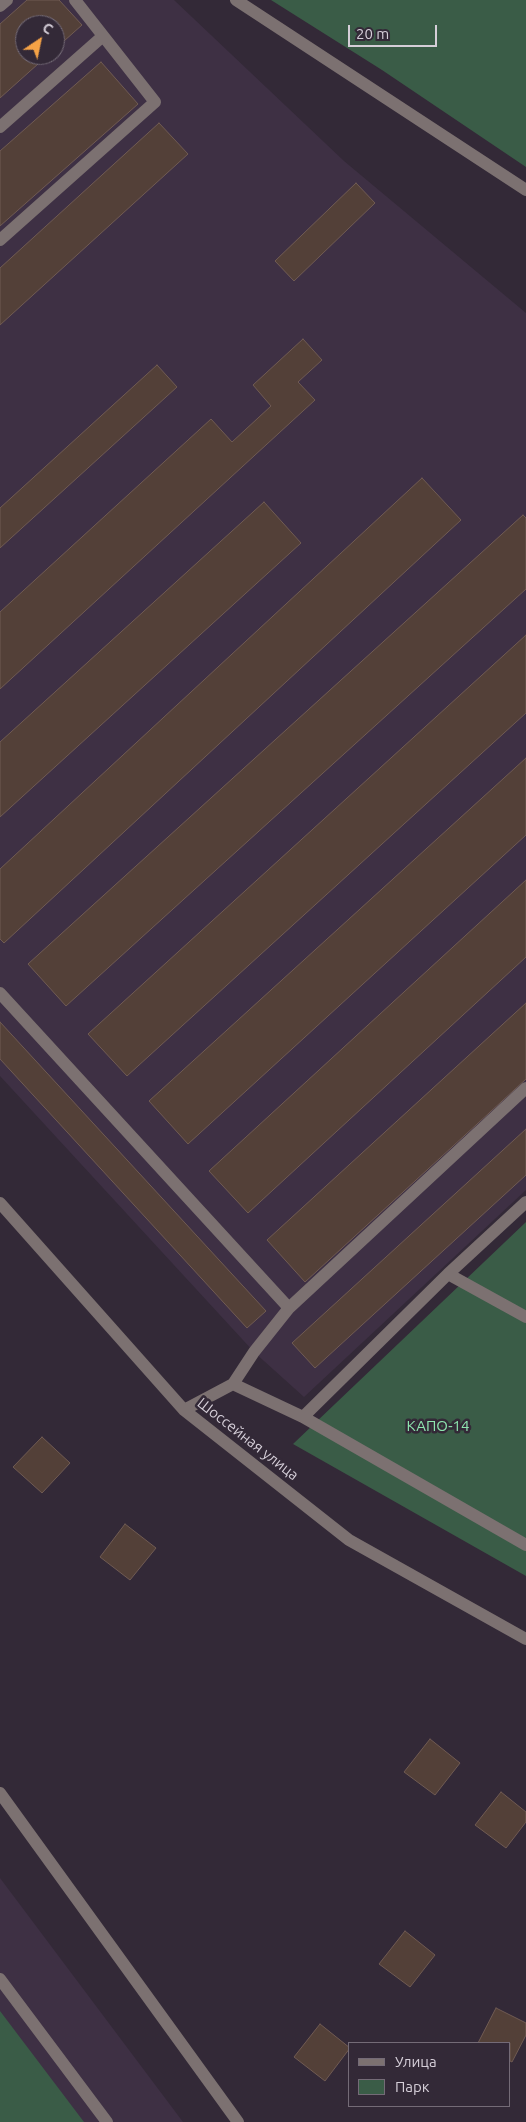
<!DOCTYPE html>
<html>
<head>
<meta charset="utf-8">
<style>
	body { margin:0 }
	#map { position:relative; width:526px; height:2122px; overflow:hidden; background:#332937; font-family:Ubuntu,sans-serif }
	canvas { display:block }
	.legend { position:absolute; left:348px; top:2042px; width:162px; height:65px; box-sizing:border-box; background:#332937; border:1px solid #746b77; margin:0; padding:6px 9px; list-style:none; font-size:15px; color:#d5ced8 }
	.legend li { display:flex; align-items:center; gap:10px; height:25px }
	.legend b { width:25px; border:1px solid #746b77 }
	.north { position:absolute; left:15px; top:15px; width:50px; height:50px; box-sizing:border-box; background:#332937; border:1px solid #746b77; border-radius:50%; rotate:34deg; font-size:14px; font-weight:700; line-height:20px; text-align:center; color:#d5ced8 }
	.north::after { content:''; display:block; margin:auto; width:18px; height:22px; background:#f5a246; clip-path:polygon(50% 0,100% 100%,50% 72%,0 100%) }
	.scale { position:absolute; left:348px; top:25px; width:89px; height:22px; box-sizing:border-box; border:2px solid #d5ced8; border-top:0; padding-left:6px; font-size:15px; line-height:18px; white-space:nowrap; color:#d5ced8; -webkit-text-stroke:4px #332937; paint-order:stroke }
</style>
</head>
<body>
<div id="map">
<canvas width="526" height="2122"></canvas>
<ul class="legend">
<li><b style="height:6px;background:#7c7171"></b>Улица</li>
<li><b style="height:14px;background:#3a5c47"></b>Парк</li>
</ul>
<div class="north">С</div>
<div class="scale">20 m</div>
</div>
<script>
const c = document.querySelector('canvas').getContext('2d');
c.lineJoin = 'round';
function fillPath(path, color) {
  c.fillStyle = color;
  c.fill(path, 'evenodd');
}
function toPath(rows) {
  const path = new Path2D();
  for (const r of rows) {
    path.moveTo(r[0], r[1]);
    for (let i = 2; i < r.length; i += 2) path.lineTo(r[i], r[i + 1]);
  }
  return path;
}
function trace(path, color, width, dash) {
  c.strokeStyle = color;
  c.lineWidth = width;
  c.lineCap = dash ? 'butt' : 'round';
  c.setLineDash(dash || []);
  c.stroke(path);
}
function label(font, color, halo, rows, align = 'center') {
  c.font = font + ' Ubuntu,sans-serif';
  c.lineWidth = 5;
  c.setLineDash([]);
  c.textBaseline = 'middle';
  c.strokeStyle = halo;
  c.fillStyle = color;
  for (const [text, x, y, turn = 0] of rows) {
    c.save();
    c.translate(x, y);
    c.rotate((+turn || 0) * Math.PI / 180);
    c.textAlign = isNaN(turn) ? turn : align;
    if (halo) c.strokeText(text, 0, 0);
    c.fillText(text, 0, 0);
    c.restore();
  }
}
fillPath(toPath([
	[0,0,174,0,344,161,526,313,526,1190,304,1397,254,1352,0,1076],
	[25,25,55,25,55,55,25,55],
	[0,1878,183,2122,0,2122]
]), '#3e3044');
fillPath(toPath([
	[271,0,526,0,526,167,382,70],
	[526,1222,526,1576,293,1444],
	[0,2011,84,2122,0,2122]
]), '#3a5c47');
const building = toPath([
	[27,0,59,0,82,25,55,49,55,25,25,25,25,55,48,55,0,98,0,24,27,0],
	[101,62,138,104,0,226,0,151,101,62],
	[159,123,188,154,0,325,0,268,159,123],
	[356,183,375,203,294,281,275,261,356,183],
	[303,339,322,360,298,382,315,400,0,689,0,612,211,419,232,442,271,406,253,385,303,339],
	[157,365,177,387,0,548,0,508,157,365],
	[422,478,461,520,4,943,0,939,0,869,422,478],
	[264,502,301,543,0,817,0,742,264,502],
	[523,515,526,518,526,589,66,1006,28,964,523,515],
	[526,635,526,713,127,1076,88,1034,526,635],
	[526,758,526,835,188,1144,149,1101,526,758],
	[526,880,526,957,248,1213,209,1171,526,880],
	[526,1003,526,1079,305,1282,267,1240,526,1003],
	[0,1022,266,1311,247,1328,0,1059,0,1022],
	[526,1129,526,1175,315,1368,292,1343,526,1129],
	[42,1437,70,1463,42,1493,13,1467,42,1437],
	[125,1524,156,1548,130,1580,100,1557,125,1524],
	[430,1739,460,1763,435,1795,404,1772,430,1739],
	[501,1792,526,1812,526,1822,506,1848,475,1825,501,1792],
	[405,1931,435,1955,410,1987,379,1964,405,1931],
	[496,2008,526,2023,526,2035,512,2062,510,2061,510,2043,478,2043,496,2008],
	[320,2024,350,2048,325,2081,294,2057,320,2024]
]);
fillPath(building, '#534038');
trace(building, '#705b53', 1);
trace(toPath([
	[236,0,526,190],
	[0,6,7,0],
	[0,127,103,36],
	[0,240,155,102,75,0],
	[0,993,289,1308,254,1352,233,1384],
	[0,1203,184,1410,349,1540,526,1639],
	[448,1274,526,1317],
	[289,1308,526,1088],
	[184,1410,233,1384,303,1417,526,1545],
	[303,1417,448,1274,526,1202],
	[0,1793,238,2122],
	[0,1979,107,2122]
]), '#7c7171', 12);
label('15px', '#8ee6af', '#332937', [
	["КАПО-14",438,1426]
]);
label('15px', '#d5ced8', '#332937', [
	["Шоссейная улица",248,1439,38]
]);
</script>
</body>
</html>
